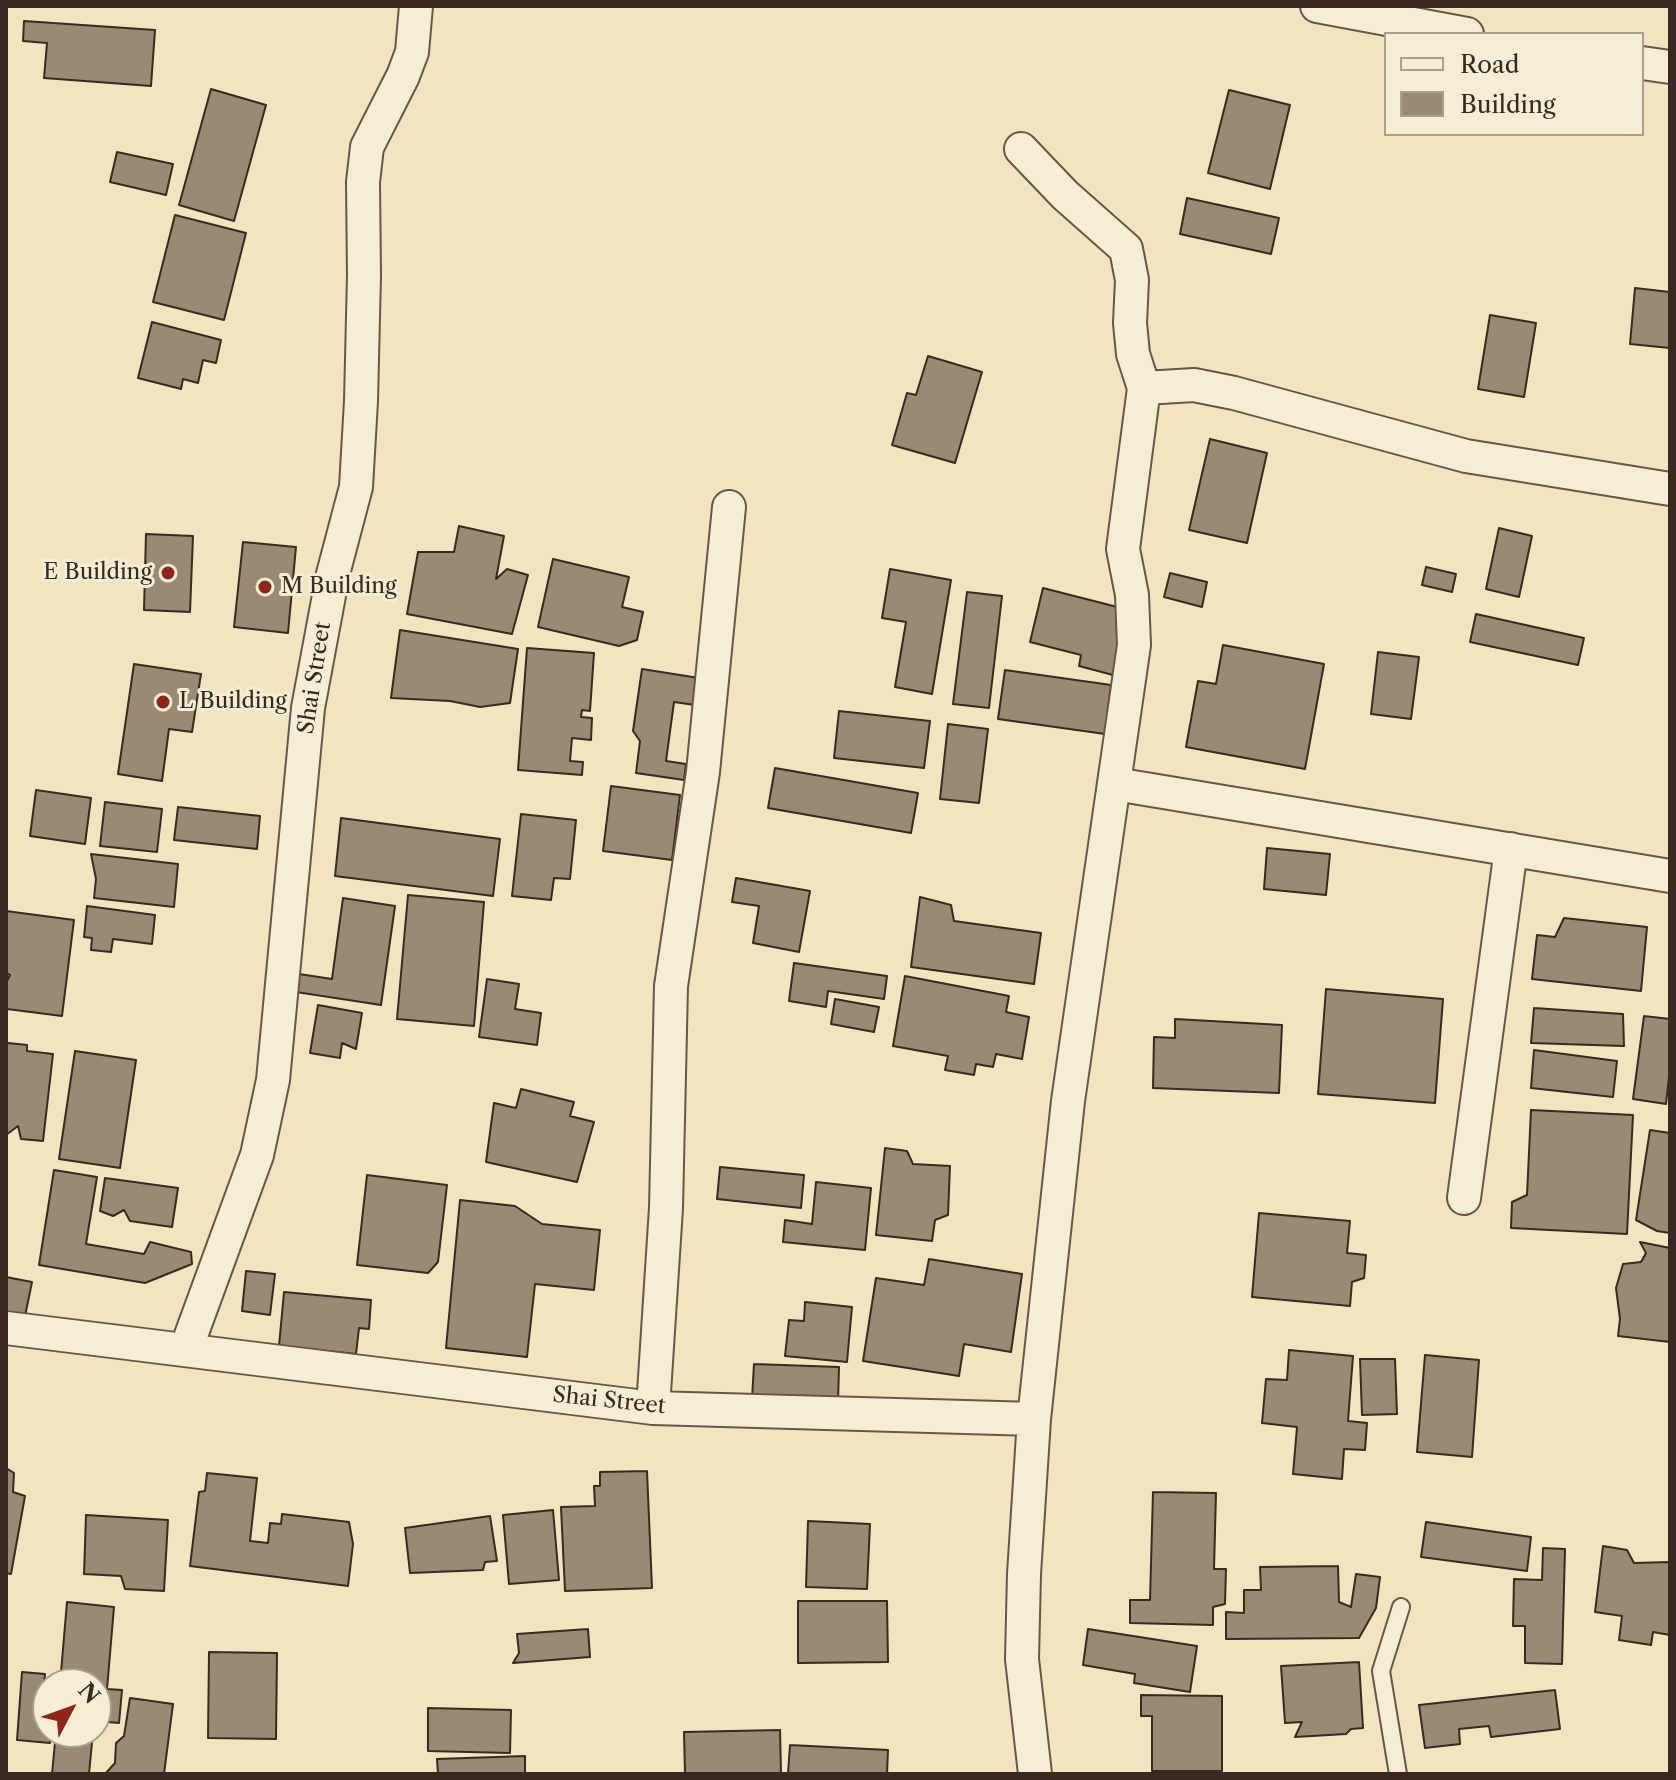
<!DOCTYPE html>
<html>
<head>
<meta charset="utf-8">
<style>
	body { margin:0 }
	#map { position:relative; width:1676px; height:1780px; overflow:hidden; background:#f1e4be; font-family:"Libre Caslon Text",serif }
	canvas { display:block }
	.frame { position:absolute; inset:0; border:8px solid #3a2821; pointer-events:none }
	.legend { position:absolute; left:1384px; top:32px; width:260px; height:104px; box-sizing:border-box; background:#f6edd5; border:2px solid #ab9e8d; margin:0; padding:10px 14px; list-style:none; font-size:24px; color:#3a2821 }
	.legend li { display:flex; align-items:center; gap:16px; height:40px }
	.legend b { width:40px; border:2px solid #ab9e8d }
	.north { position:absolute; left:32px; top:1668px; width:80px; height:80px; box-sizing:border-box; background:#f6edd5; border:2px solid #ab9e8d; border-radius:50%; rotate:49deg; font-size:22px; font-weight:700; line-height:32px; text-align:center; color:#3a2821 }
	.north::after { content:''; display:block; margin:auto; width:28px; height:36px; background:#8f2418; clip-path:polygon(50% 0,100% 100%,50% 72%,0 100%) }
</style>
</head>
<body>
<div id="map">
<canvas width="1676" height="1780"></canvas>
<div class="frame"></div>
<ul class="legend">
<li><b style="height:10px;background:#f6edd5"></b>Road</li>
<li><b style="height:22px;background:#998a73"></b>Building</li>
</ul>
<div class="north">N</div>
</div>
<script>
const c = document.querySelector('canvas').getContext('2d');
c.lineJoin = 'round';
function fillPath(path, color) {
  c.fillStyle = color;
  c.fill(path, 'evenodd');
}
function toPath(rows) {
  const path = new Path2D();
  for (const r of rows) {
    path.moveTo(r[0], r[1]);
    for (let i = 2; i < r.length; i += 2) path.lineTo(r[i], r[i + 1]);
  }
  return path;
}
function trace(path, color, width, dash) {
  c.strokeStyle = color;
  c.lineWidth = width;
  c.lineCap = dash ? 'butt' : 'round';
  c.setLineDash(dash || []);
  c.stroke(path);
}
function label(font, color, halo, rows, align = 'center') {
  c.font = font + ' "Libre Caslon Text",serif';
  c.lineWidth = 6;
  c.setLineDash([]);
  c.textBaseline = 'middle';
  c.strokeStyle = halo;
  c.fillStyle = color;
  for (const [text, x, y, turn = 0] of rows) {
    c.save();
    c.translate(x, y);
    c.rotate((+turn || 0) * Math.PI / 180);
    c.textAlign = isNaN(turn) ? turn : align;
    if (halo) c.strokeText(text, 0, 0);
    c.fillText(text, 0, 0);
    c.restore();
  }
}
const building = toPath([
	[24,21,155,30,151,86,44,78,47,43,23,41,24,21],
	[211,89,266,105,234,221,179,205,211,89],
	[1229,90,1290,105,1270,189,1208,173,1229,90],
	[117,152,173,164,166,195,110,182,117,152],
	[1187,198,1279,218,1271,254,1180,234,1187,198],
	[175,215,246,233,224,320,153,302,175,215],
	[1635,288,1670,292,1670,348,1630,344,1635,288],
	[1490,315,1536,323,1524,397,1478,389,1490,315],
	[152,322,221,340,216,363,203,360,198,383,183,379,181,389,138,378,152,322],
	[928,356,982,372,955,463,892,445,907,393,916,395,928,356],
	[1210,439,1267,453,1247,543,1189,530,1210,439],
	[459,526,504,536,496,579,507,569,528,575,512,634,407,614,418,552,454,552,459,526],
	[1499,528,1532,536,1519,597,1486,589,1499,528],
	[146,534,193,536,190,612,144,610,146,534],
	[243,542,296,547,288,633,234,627,243,542],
	[553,559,629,577,622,607,643,612,637,640,619,646,538,627,553,559],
	[1426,567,1456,574,1452,592,1422,585,1426,567],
	[890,569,951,580,932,694,895,687,906,622,882,618,890,569],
	[1170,573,1207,582,1202,607,1164,597,1170,573],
	[1043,588,1129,610,1113,675,1079,666,1081,655,1030,642,1043,588],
	[967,592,1002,596,989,708,953,704,967,592],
	[1476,614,1584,638,1578,665,1470,642,1476,614],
	[400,630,518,649,510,703,480,707,450,701,391,698,400,630],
	[1223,645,1324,664,1305,769,1186,747,1198,681,1216,684,1223,645],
	[527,648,594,653,590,711,582,710,581,717,592,718,591,740,572,738,570,761,583,762,582,775,518,770,527,648],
	[1378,652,1419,657,1411,719,1371,714,1378,652],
	[134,664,201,674,192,732,169,729,162,781,118,774,134,664],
	[642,669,699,678,695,705,674,702,666,761,686,764,684,780,636,773,640,741,633,731,642,669],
	[1005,670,1111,685,1105,734,998,719,1005,670],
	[839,711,930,721,924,768,834,758,839,711],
	[948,724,988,729,979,803,940,799,948,724],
	[775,768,918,793,911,833,768,808,775,768],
	[611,786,680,795,672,860,603,851,611,786],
	[36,790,91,798,85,844,30,836,36,790],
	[105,802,162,809,157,852,100,846,105,802],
	[178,807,260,816,257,849,174,840,178,807],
	[521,814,576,820,570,879,554,878,551,900,512,896,521,814],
	[341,818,500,839,493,896,335,876,341,818],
	[1267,848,1330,854,1326,895,1264,889,1267,848],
	[91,854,178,864,174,907,94,898,96,879,91,854],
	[736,878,810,891,799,952,753,943,759,906,732,902,736,878],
	[408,895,484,902,474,1026,397,1019,408,895],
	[920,897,951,905,954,921,1041,933,1034,984,911,967,920,897],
	[343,898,395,906,381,1005,296,992,299,974,332,979,343,898],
	[87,906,155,915,152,944,113,939,111,952,91,950,92,938,84,937,87,906],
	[6,911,74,920,62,1016,7,1009,6,983,10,975,6,973,6,911],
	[1564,918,1647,927,1641,991,1532,979,1537,935,1555,937,1564,918],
	[794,963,887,976,884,999,828,991,826,1007,789,1001,794,963],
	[905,976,1009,996,1006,1012,1029,1017,1022,1059,996,1054,993,1067,976,1064,974,1075,945,1070,948,1056,893,1046,905,976],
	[487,979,519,984,515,1009,541,1013,537,1045,479,1037,487,979],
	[1326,989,1443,999,1435,1103,1318,1094,1326,989],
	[835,999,879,1007,874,1032,831,1024,835,999],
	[318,1005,362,1013,356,1049,342,1043,340,1058,310,1053,318,1005],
	[1534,1008,1623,1014,1624,1046,1531,1043,1534,1008],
	[1644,1016,1670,1019,1670,1068,1666,1104,1633,1099,1644,1016],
	[1175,1019,1282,1025,1279,1093,1153,1088,1154,1037,1175,1038,1175,1019],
	[8,1043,27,1045,27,1051,53,1054,43,1141,21,1139,18,1126,6,1135,6,1045,8,1043],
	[1534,1050,1617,1061,1613,1097,1531,1088,1534,1050],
	[75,1051,136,1060,120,1168,59,1159,75,1051],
	[521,1089,574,1102,570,1116,594,1122,577,1182,486,1162,494,1103,516,1108,521,1089],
	[1531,1110,1633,1115,1627,1234,1511,1228,1512,1202,1527,1195,1531,1110],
	[1650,1130,1670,1133,1670,1233,1657,1231,1636,1220,1650,1130],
	[885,1148,907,1151,913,1164,950,1166,948,1215,935,1220,932,1241,876,1235,885,1148],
	[720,1167,804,1175,801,1208,717,1199,720,1167],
	[54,1170,97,1177,86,1244,144,1254,150,1242,191,1252,192,1264,145,1283,39,1265,54,1170],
	[367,1175,447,1185,438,1262,428,1273,357,1265,367,1175],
	[105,1178,178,1188,172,1227,130,1221,124,1210,113,1216,100,1211,105,1178],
	[816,1182,871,1188,865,1250,783,1242,785,1220,812,1224,816,1182],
	[460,1200,515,1206,542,1224,600,1230,594,1290,535,1284,527,1357,446,1348,460,1200],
	[1259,1213,1350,1221,1347,1253,1366,1255,1364,1278,1352,1282,1350,1306,1252,1297,1259,1213],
	[1640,1242,1670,1248,1670,1342,1618,1336,1620,1319,1616,1288,1623,1264,1641,1262,1646,1253,1640,1242],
	[929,1259,1022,1274,1011,1352,964,1344,959,1376,863,1361,876,1278,924,1285,929,1259],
	[246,1271,275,1274,270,1315,242,1311,246,1271],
	[6,1277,32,1282,23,1326,6,1322,6,1277],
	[284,1292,371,1300,369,1329,359,1328,356,1354,279,1346,284,1292],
	[805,1302,852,1307,847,1362,785,1356,789,1320,804,1321,805,1302],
	[1289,1350,1353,1356,1348,1421,1367,1423,1365,1450,1344,1449,1342,1479,1293,1474,1297,1427,1262,1423,1266,1379,1287,1380,1289,1350],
	[1425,1355,1479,1360,1472,1457,1417,1452,1425,1355],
	[1360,1359,1395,1359,1397,1414,1362,1415,1360,1359],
	[754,1364,839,1367,838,1402,752,1399,754,1364],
	[6,1468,14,1473,13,1492,25,1496,11,1574,6,1573,6,1468],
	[647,1471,652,1588,565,1591,561,1507,595,1506,594,1486,600,1486,600,1472,647,1471],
	[207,1473,257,1478,250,1541,268,1543,270,1523,281,1524,282,1514,349,1522,353,1544,348,1586,190,1566,199,1492,205,1491,207,1473],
	[1153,1492,1216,1493,1214,1569,1226,1569,1225,1604,1213,1607,1213,1625,1130,1623,1130,1600,1150,1600,1153,1492],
	[553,1510,559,1580,509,1584,503,1515,553,1510],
	[86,1515,168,1520,164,1591,125,1589,121,1576,84,1574,86,1515],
	[490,1516,497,1561,485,1562,483,1570,410,1573,405,1528,490,1516],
	[808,1521,870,1524,867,1589,806,1587,808,1521],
	[1426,1522,1531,1537,1527,1571,1421,1557,1426,1522],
	[1603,1546,1627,1550,1634,1563,1670,1562,1670,1635,1653,1632,1651,1645,1619,1640,1622,1616,1595,1612,1603,1546],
	[1543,1548,1565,1549,1562,1664,1525,1663,1525,1626,1513,1626,1514,1579,1542,1580,1543,1548],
	[1338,1566,1339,1602,1351,1607,1356,1574,1380,1577,1376,1608,1359,1638,1226,1639,1226,1612,1244,1613,1244,1590,1261,1590,1260,1567,1338,1566],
	[798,1601,887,1601,888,1662,798,1663,798,1601],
	[67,1602,114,1607,107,1689,122,1690,119,1723,96,1721,96,1684,60,1684,67,1602],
	[588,1629,590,1657,513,1663,519,1653,517,1634,588,1629],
	[1088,1629,1197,1646,1190,1692,1134,1683,1135,1674,1083,1665,1088,1629],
	[209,1652,277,1653,276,1739,208,1738,209,1652],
	[1359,1662,1363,1728,1351,1729,1346,1734,1295,1737,1302,1722,1285,1723,1281,1666,1359,1662],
	[22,1672,45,1674,43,1698,48,1698,50,1743,17,1740,22,1672],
	[1555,1690,1560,1729,1491,1737,1489,1726,1459,1729,1460,1744,1425,1748,1419,1705,1555,1690],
	[1141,1695,1222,1696,1222,1771,1152,1771,1152,1716,1141,1716,1141,1695],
	[130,1698,173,1704,164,1774,105,1774,115,1763,116,1743,124,1736,130,1698],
	[428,1708,511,1710,510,1753,428,1751,428,1708],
	[780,1730,781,1774,685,1774,684,1732,780,1730],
	[56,1732,93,1732,89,1774,52,1774,56,1732],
	[790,1745,888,1750,887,1774,788,1774,790,1745],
	[525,1756,525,1774,438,1774,437,1759,525,1756]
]);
fillPath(building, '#998a73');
trace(building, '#3a2821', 2);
const lane = toPath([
	[1398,1774,1381,1671,1401,1607]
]);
const street = toPath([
	[1317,6,1467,34],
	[1642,63,1670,67],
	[1021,149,1065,195,1126,249,1132,280,1130,323,1133,354,1144,388],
	[1115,784,1670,876],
	[1464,1198,1511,849],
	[6,1328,653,1408,1034,1419],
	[186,1349,257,1155,273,1080,308,708,333,574,356,487,361,401,364,275,363,182,367,147,403,76,412,52,416,6],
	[653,1408,666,1208,671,986,703,772,729,507],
	[1035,1774,1022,1659,1024,1574,1034,1419,1068,1101,1134,645,1132,595,1123,549,1144,388,1194,385,1234,393,1466,456,1670,489]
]);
trace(lane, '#685748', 20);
trace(street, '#685748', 36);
trace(lane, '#f6edd5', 16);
trace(street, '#f6edd5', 32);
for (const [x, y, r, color] of [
	[168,573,8,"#8f2418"],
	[265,587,8,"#8f2418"],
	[163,702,8,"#8f2418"]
]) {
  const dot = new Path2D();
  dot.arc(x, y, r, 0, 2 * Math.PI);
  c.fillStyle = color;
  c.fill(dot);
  trace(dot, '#f6edd5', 3);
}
label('22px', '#3a2821', '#f6edd5', [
	["E Building",152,573,"right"],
	["M Building",281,587],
	["L Building",179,702]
], 'left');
label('22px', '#3a2821', '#f6edd5', [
	["Shai Street",315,678,-81],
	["Shai Street",609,1401,6]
]);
</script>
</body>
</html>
